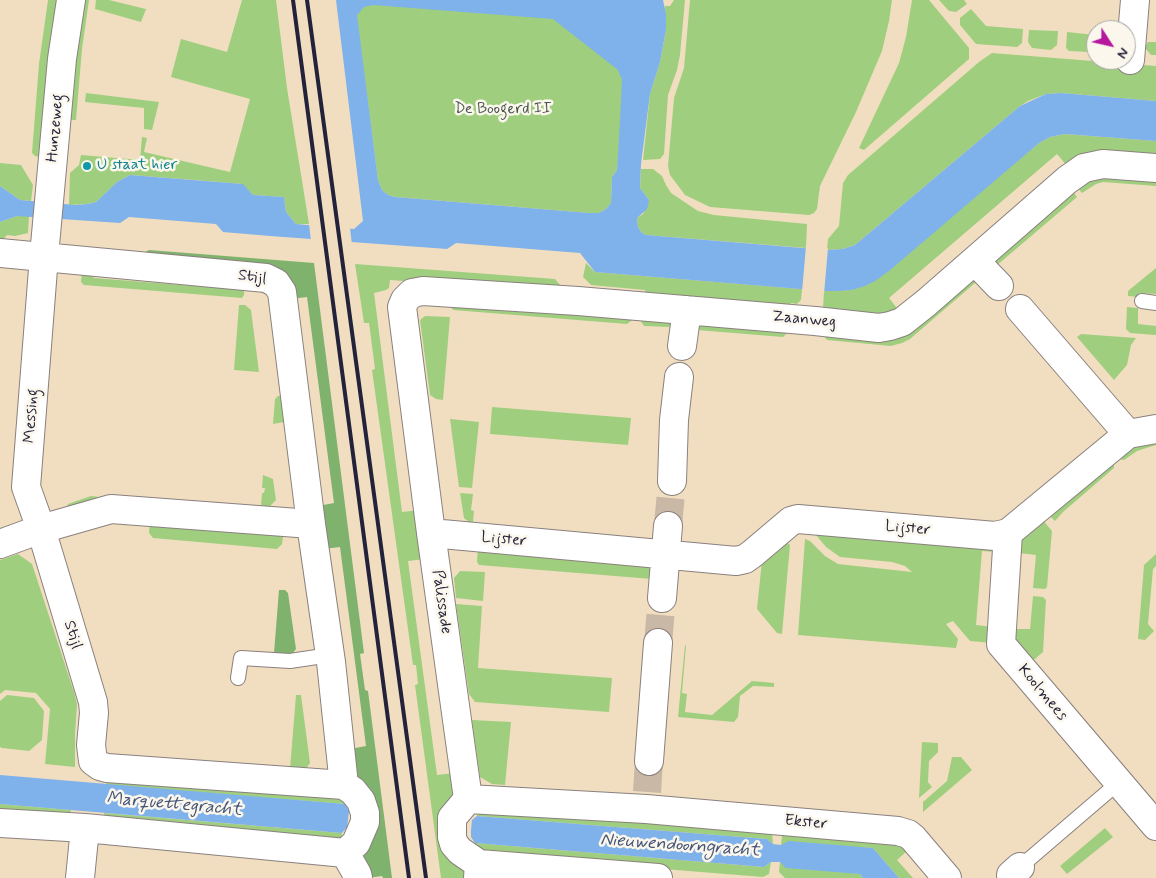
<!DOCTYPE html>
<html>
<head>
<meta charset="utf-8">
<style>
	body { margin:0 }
	#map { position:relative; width:1156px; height:878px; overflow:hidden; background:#f1dec0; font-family:Mynerve,sans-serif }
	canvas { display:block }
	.north { position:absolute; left:1086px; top:20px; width:50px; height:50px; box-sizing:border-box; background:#fbf7ec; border:1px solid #a4a2a5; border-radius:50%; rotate:125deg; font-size:14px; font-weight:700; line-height:20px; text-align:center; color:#22223b }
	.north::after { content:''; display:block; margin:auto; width:18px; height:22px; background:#b5179e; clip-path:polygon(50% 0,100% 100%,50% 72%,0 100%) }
</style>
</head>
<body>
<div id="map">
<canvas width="1156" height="878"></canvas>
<div class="north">N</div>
</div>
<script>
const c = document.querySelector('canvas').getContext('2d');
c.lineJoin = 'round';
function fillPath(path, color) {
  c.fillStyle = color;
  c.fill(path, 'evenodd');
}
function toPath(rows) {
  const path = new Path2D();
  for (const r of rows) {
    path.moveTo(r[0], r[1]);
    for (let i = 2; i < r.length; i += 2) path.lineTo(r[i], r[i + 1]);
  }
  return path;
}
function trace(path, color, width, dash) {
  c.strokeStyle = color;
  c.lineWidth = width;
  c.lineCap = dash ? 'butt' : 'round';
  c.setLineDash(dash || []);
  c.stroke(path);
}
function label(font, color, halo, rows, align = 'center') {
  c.font = font + ' Mynerve,sans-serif';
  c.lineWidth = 5;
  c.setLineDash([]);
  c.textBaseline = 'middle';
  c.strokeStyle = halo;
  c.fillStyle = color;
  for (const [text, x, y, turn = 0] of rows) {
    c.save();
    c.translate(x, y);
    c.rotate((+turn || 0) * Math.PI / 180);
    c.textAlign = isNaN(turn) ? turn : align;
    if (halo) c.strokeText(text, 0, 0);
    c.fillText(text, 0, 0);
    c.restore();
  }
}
fillPath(toPath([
	[48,0,61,0,44,158,35,156,32,153,39,64],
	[79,0,89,0,82,49,76,120,66,120],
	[96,0,109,0,146,9,141,22,95,9],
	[242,0,276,0,287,88,309,224,296,224,286,212,284,197,253,195,242,184,207,181,130,175,117,182,96,202,88,204,69,205,70,173,79,165,81,155,140,160,142,137,147,138,144,152,230,172,250,99,171,77,181,39,227,52],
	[362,0,569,13,629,52,617,170,612,177,611,203,606,209,599,213,589,213,395,197,388,195,382,190,378,180,355,5],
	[674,0,685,0,680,55,677,70,668,95,664,154,660,159,643,160,650,94,660,62,666,30,665,6,670,6],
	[690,0,892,0,889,21,882,51,856,112,820,186,817,209,814,213,809,215,710,207,685,195,670,175,668,166,674,98,684,68],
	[912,0,929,0,969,48,969,59,864,150,859,148,899,63,906,37],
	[939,0,964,0,967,4,956,12,949,11],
	[971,9,986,26,1023,29,1022,43,1017,47,976,44,960,25,960,18],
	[1029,30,1058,31,1057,45,1051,50,1032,48,1028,42],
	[1067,32,1095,35,1093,48,1088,52,1069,51,1066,48],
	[1148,42,1156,42,1156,55,1151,55,1146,49,1146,45],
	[992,53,1156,66,1156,101,1061,93,1046,94,1028,101,1020,106,855,245,843,249,827,250,828,239,839,226,843,183,848,175,979,62],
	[86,93,159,102,152,130,144,129,144,108,85,102],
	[1065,134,1156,141,1156,159,1069,168,1057,154,889,298,900,312,891,317,823,309,824,291,852,290,1039,143,1050,137],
	[0,163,21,165,33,185,31,201,20,200,0,186],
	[641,169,653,169,662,176,666,185,671,193,698,211,714,215,807,224,806,248,646,235,641,232,638,227,637,218,643,214,649,200,640,188],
	[1090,176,1156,177,1156,186,1103,182,1096,184,1082,193,1076,186],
	[1071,189,1077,197,996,266,989,265],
	[17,216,29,216,28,233,15,236,7,235,0,243,0,222],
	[586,263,595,272,802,289,801,300,797,304,791,303,790,311,645,299,645,290,591,285,583,277],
	[355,264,555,279,562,287,554,293,390,280,389,288,386,290,374,293,402,512,419,510,425,559,408,561,437,775,454,773,463,869,469,878,441,878,415,685,418,684,416,665,413,665,372,370,375,369,369,323,364,323],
	[82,267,86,268,94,278,244,290,244,295,242,298,84,285,81,282],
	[1156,268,1156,294,1140,293,1139,297,1128,296,1128,291],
	[976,277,975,283,910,339,902,343,891,346,827,340,823,335,866,334],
	[449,304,633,316,632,320,627,324,453,310],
	[239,305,245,305,251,310,259,372,234,370],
	[1127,307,1138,308,1138,324,1156,326,1156,335,1130,333,1126,329],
	[425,316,450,317,443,400,436,399,430,395,420,320],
	[640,320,674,323,669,327,644,326],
	[693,320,788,332,783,337,697,330],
	[1081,334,1136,338,1131,345,1127,365,1114,380,1077,337],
	[286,395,290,421,273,424,275,399,278,396],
	[492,407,631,418,628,445,490,434],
	[450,419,479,422,472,488,459,487],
	[1156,438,1156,445,1137,451,1124,460,1119,459,1116,455,1125,447],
	[1110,460,1114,464,1114,468,1063,512,1055,521,1047,513],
	[263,475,273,479,276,500,269,507,261,505,262,493,264,493,265,488,262,488],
	[460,493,473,494,471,510,474,511,473,522,469,522,464,518],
	[91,496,108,498,65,510,68,504],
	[1041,518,1052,531,1047,587,1045,589,1033,588,1036,555,1019,553,1022,536],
	[150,520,284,531,282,544,277,549,153,538,149,533],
	[816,530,991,545,997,552,982,551,976,625,993,627,992,643,970,641,953,621,946,624,958,639,956,648,798,635,805,539,810,541,825,556,838,564,912,572,905,566,892,562,840,557,826,547,816,535],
	[787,542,790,545,782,634,777,633,757,609,761,570,762,559],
	[478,547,657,562,652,579,479,565,477,562],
	[18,554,32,564,74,692,77,704,75,735,75,767,45,764,50,709,36,693,5,690,0,694,0,560],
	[1156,554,1156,566,1153,569,1148,624,1154,631,1145,640,1138,639,1144,565],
	[460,571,485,572,483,601,456,598,454,578],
	[1033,596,1043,597,1046,600,1043,652,1028,665,1017,652,1013,629,1030,629],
	[456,604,482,606,478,668,612,678,609,712,475,702,469,694],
	[685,645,686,646,682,693,687,694,685,712,712,715,752,681,774,683,774,687,753,686,740,696,738,717,734,722,678,717],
	[7,695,34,698,44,711,42,740,29,751,2,748,0,747,0,701],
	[296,695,301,695,310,763,305,770,290,769],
	[472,720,511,722,505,785,492,784,480,777],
	[922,742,938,743,938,752,929,761,928,782,932,787,919,798],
	[952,757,961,757,972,770,923,812,923,802,947,781],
	[108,775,344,796,345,804,106,785],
	[0,804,71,810,70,819,0,813],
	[479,806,772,832,773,844,767,839,477,816],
	[104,813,342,833,341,840,105,822],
	[1105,828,1113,837,1067,874,1060,866],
	[786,832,900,840,908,850,897,860,913,878,899,878,873,848,781,845,782,836],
	[475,843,764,867,771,862,769,874,763,877,477,854,474,853],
	[780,862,860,874,863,878,785,878,779,872]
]), '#9fcf7e');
fillPath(toPath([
	[149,250,314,263,364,653,360,654,365,690,368,691,392,878,383,878,382,876,368,878,364,858,365,846,358,782,350,749,366,746,340,547,324,549,318,506,334,503,307,297,291,299,145,256,145,252],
	[279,590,285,590,288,593,296,649,291,655,274,653]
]), '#7fb26d');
fillPath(toPath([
	[336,0,663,0,666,14,666,30,660,62,650,94,641,164,640,188,649,200,648,206,646,210,637,218,638,227,641,232,646,235,827,250,843,249,855,245,1020,106,1046,94,1061,93,1156,101,1156,141,1065,134,1050,137,1039,143,889,271,875,281,865,286,852,290,839,291,824,291,595,272,580,253,555,251,456,243,447,249,270,236,223,232,216,224,129,217,120,223,17,216,0,222,0,186,20,200,75,205,88,204,96,202,117,182,130,175,243,184,253,195,284,197,286,212,296,224,354,229,363,221],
	[373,5,553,19,618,70,622,80,620,121,617,170,612,177,611,203,606,209,599,213,589,213,395,197,388,195,382,190,378,180,357,15,364,7],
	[0,775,345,804,349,811,347,827,342,833,0,804],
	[477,816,767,839,773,844,781,845,789,841,873,848,899,878,863,878,860,874,786,868,780,862,771,862,764,867,475,843,471,837,471,830,472,820]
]), '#7fb1eb');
fillPath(toPath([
	[309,224,350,228,352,245,311,241],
	[806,246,828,248,824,294,802,292]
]), '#f1dec0');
trace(toPath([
	[668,526,672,481],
	[658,643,662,598],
	[647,792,649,761]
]), '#c8b8a5', 28, [28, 14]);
const lane = toPath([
	[1142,301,1156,303],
	[238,678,241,658,290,661,330,655],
	[1020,867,1118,783]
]);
const street = toPath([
	[1130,60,1135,0],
	[0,253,266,278,276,283,282,292,311,524],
	[975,261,999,286],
	[1020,309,1128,434],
	[682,346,687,310],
	[672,481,674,420,679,377],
	[431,533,736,561,745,559,752,554,791,521,798,519,995,536,1008,533,1128,434,1156,429],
	[1008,533,1001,644,1156,826],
	[0,544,41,529,111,509,311,524,331,662,344,785],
	[662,598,668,526],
	[649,761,658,643],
	[468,799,646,809,898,831,908,834,913,838,947,878],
	[0,823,85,828,345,853,356,843,365,822,365,813,361,801,353,791,344,785,107,768,100,766,93,761,91,745,94,713,93,702,41,529,26,487,44,256,62,59,71,0],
	[345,853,357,874,358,878],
	[479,864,658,878],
	[1011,875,1020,867],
	[80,878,85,828],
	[478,878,479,864,460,851,454,844,452,837,452,818,468,799,431,533,402,307,405,300,412,293,423,291,578,301,815,321,879,328,890,326,902,322,926,303,1067,180,1084,168,1103,164,1156,168]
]);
trace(lane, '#8a807e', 16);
trace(street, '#8a807e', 30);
trace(lane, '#fff', 14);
trace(street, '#fff', 28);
trace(toPath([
	[293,0,409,878],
	[307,0,426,878]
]), '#22223b', 4);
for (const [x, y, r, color] of [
	[87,166,5,"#0f9aa8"]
]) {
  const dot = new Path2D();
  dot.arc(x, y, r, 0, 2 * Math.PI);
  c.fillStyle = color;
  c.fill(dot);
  trace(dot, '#fbf7ec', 2);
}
label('16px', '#48564f', '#fbf7ec', [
	["De Boogerd II",503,110]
]);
label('16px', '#22223b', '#fbf7ec', [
	["Hunzeweg",56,128,-85],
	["Stijl",252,278,9],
	["Zaanweg",804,320,5],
	["Messing",32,416,-86],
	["Lijster",908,529,5],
	["Lijster",504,540,5],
	["Palissade",441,602,82],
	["Stijl",72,635,73],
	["Koolmees",1042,693,50],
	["Ekster",806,823,5]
]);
label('16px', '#0d838f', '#fbf7ec', [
	["U staat hier",97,166]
], 'left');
label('italic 18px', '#435479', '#fbf7ec', [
	["Marquettegracht",174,805,5],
	["Nieuwendoorngracht",680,846,4]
]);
</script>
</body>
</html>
